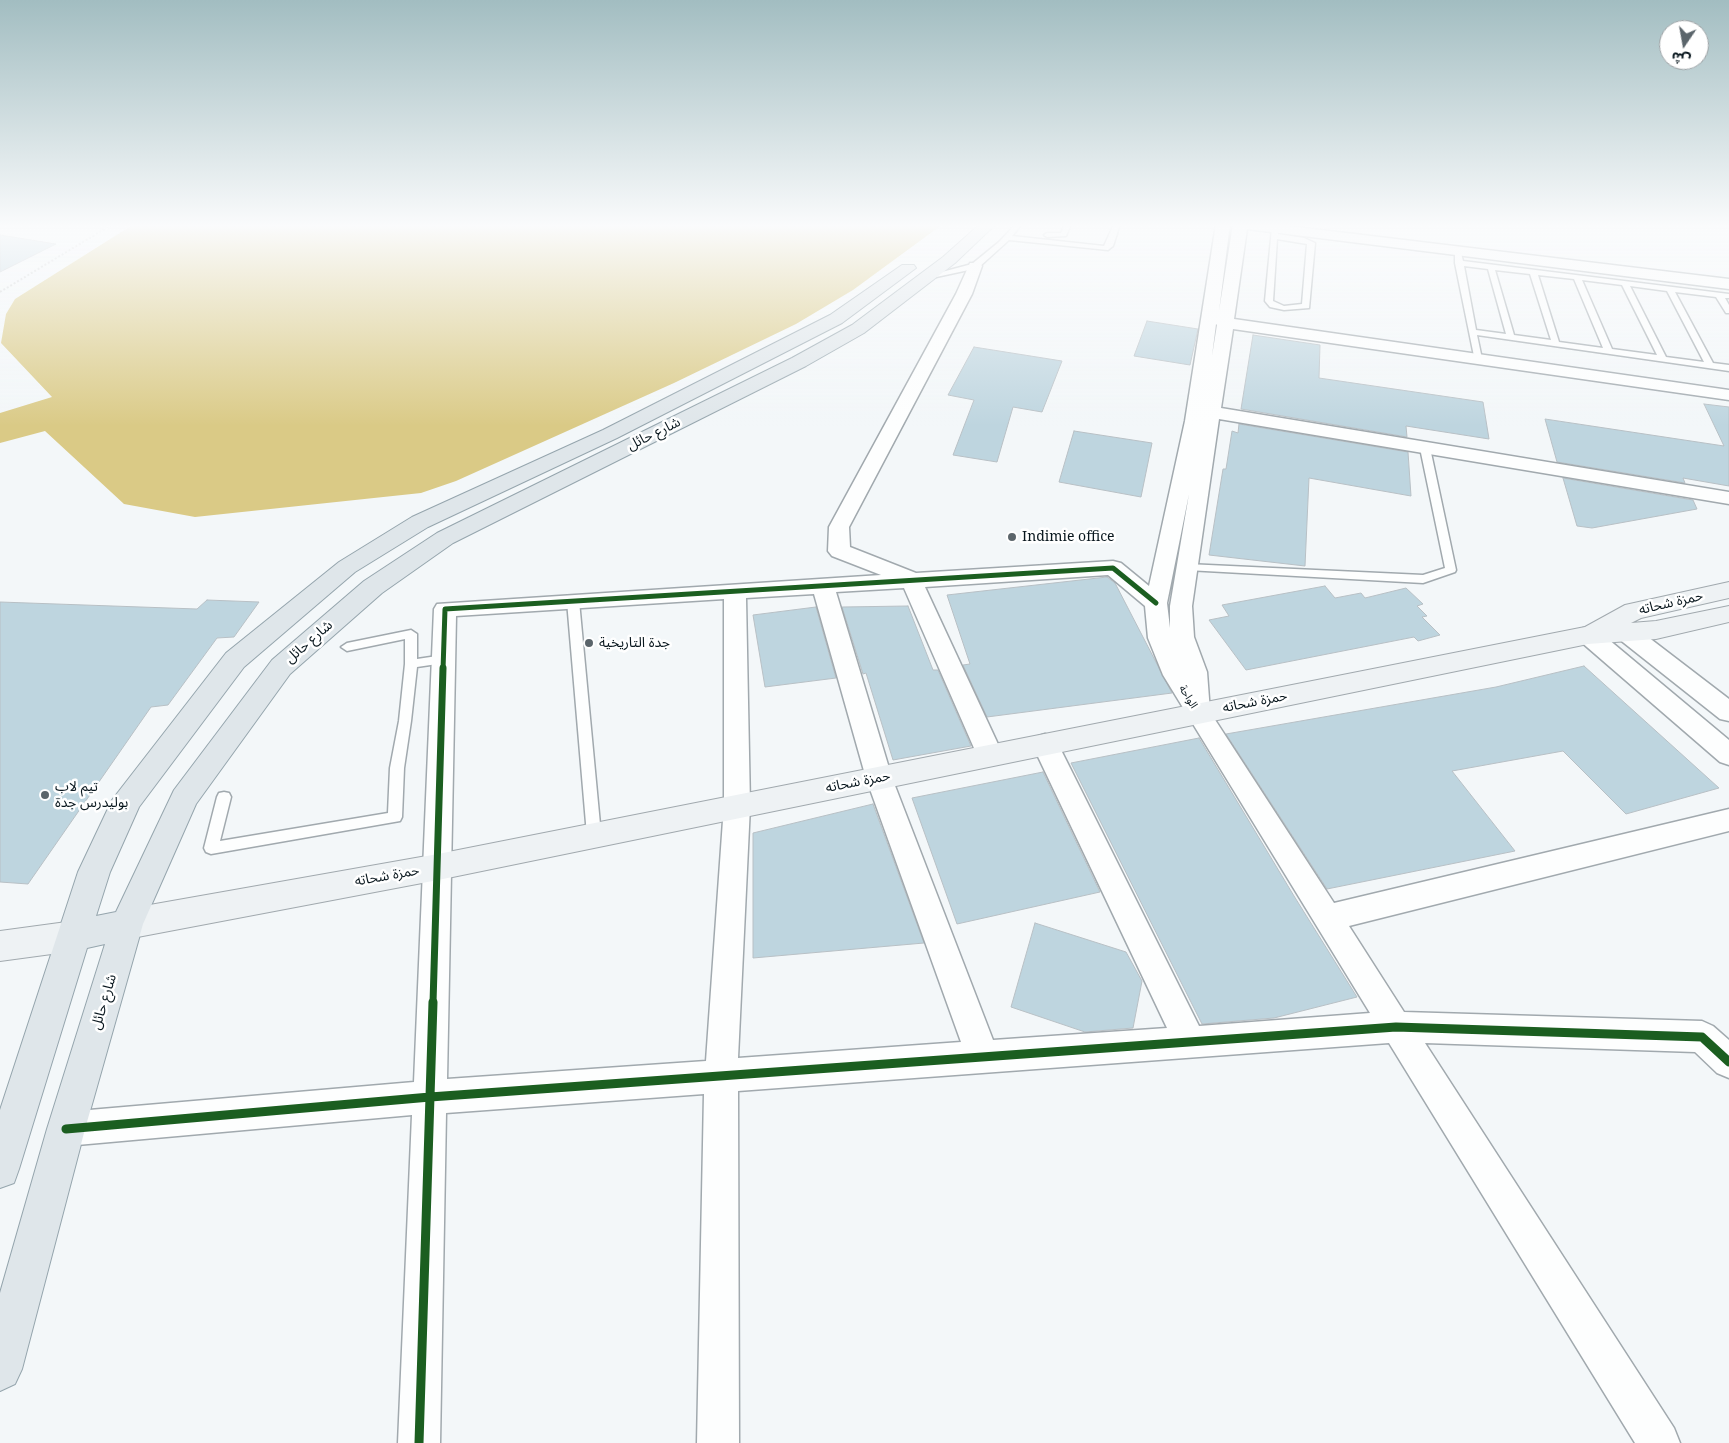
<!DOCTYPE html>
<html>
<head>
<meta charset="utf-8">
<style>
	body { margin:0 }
	#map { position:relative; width:1729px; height:1443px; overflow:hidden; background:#f3f7f9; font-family:"Noto Serif","Noto Sans Arabic",serif }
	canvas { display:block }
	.north { position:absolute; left:1659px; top:20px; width:50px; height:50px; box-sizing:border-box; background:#fff; border:1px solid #9da2a5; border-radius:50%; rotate:192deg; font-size:14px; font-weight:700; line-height:20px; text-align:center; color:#09171e }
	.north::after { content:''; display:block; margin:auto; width:18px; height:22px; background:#5b656b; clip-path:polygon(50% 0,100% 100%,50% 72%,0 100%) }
</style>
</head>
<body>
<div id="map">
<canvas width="1729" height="1443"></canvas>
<div class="north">ش</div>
</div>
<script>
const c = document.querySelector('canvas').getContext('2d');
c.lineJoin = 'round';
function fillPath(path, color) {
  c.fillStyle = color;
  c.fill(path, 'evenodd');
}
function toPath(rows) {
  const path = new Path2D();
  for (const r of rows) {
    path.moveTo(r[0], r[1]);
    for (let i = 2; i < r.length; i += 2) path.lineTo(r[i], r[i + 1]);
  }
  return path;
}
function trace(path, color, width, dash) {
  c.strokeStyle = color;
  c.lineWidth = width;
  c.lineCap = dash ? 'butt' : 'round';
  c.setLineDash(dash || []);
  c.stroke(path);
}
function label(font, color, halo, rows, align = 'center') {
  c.font = font + ' "Noto Serif","Noto Sans Arabic",serif';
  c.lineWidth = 5;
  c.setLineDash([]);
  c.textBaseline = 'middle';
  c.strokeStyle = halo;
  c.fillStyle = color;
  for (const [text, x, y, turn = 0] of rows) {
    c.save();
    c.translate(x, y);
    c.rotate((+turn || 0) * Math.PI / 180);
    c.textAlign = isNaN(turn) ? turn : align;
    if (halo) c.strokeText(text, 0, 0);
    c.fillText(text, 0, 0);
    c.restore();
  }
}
fillPath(toPath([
	[134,224,943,224,853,290,796,324,674,383,456,481,421,493,195,517,124,504,45,431,0,443,0,413,52,397,1,343,6,314,15,299]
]), '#daca86');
const building = toPath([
	[0,235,56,244,0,272,0,235],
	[1147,321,1198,329,1190,365,1134,356,1147,321],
	[1253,335,1320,345,1319,378,1483,402,1489,439,1406,426,1407,437,1241,409,1253,335],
	[974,347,1062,361,1042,412,1013,407,997,462,953,455,974,400,948,395,974,347],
	[1704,404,1729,407,1729,486,1683,478,1685,483,1557,462,1545,419,1724,446,1704,404],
	[1239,424,1408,452,1411,496,1309,478,1305,566,1209,555,1223,469,1226,469,1232,431,1238,433,1239,424],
	[1074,431,1152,443,1141,497,1059,482,1074,431],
	[1563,478,1693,500,1697,509,1592,528,1577,526,1563,478],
	[1107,577,1115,583,1172,693,987,717,963,665,970,664,947,595,1107,577],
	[1325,586,1335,598,1361,593,1365,598,1406,588,1423,604,1417,606,1427,616,1422,617,1440,635,1418,641,1414,637,1246,670,1209,620,1229,616,1222,605,1325,586],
	[207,600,259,602,234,637,217,638,168,705,151,707,28,884,0,882,0,602,197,609,207,600],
	[908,606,933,670,938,670,971,746,893,760,866,673,863,674,842,607,908,606],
	[816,607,836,678,765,687,753,615,816,607],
	[1584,666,1719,788,1626,814,1563,751,1452,771,1515,851,1327,889,1226,734,1496,687,1584,666],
	[1199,738,1294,896,1357,997,1274,1018,1202,1024,1071,763,1199,738],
	[1043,772,1100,892,957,924,912,798,1043,772],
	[873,804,924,943,753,958,753,833,873,804],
	[1035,923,1126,952,1142,981,1133,1028,1085,1032,1011,1007,1035,923]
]);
fillPath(building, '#bed5df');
trace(building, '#b8c0c5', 1);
const service = toPath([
	[1016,224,1022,224,1012,236,1104,246,1114,224,1120,224,1113,246,1108,250,1009,240,978,268,927,279,923,277,972,264,999,242,1016,224],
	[1065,224,1071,224,1066,236,1047,237,1044,235,1047,233,1061,233,1065,224],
	[1275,226,1278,228,1278,234,1304,238,1315,243,1309,308,1284,310,1270,307,1265,301,1272,228,1275,226],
	[1277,239,1307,244,1302,304,1284,306,1273,301,1277,239],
	[1455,253,1461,253,1463,261,1729,294,1729,298,1725,298,1729,305,1729,313,1726,313,1716,297,1675,292,1713,363,1729,365,1729,371,1477,335,1482,359,1475,361,1455,263,1455,253],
	[1464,266,1488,269,1506,334,1476,330,1464,266],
	[1495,270,1530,274,1551,340,1514,335,1495,270],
	[1538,275,1574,279,1603,348,1559,342,1538,275],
	[1582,280,1622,285,1657,355,1612,349,1582,280],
	[1630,286,1667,291,1704,362,1666,357,1630,286],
	[1425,445,1430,448,1456,570,1455,572,1423,583,1187,570,1182,567,1187,564,1423,575,1445,568,1420,448,1425,445],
	[573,597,579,601,601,835,599,839,594,841,589,839,587,835,567,601,573,597],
	[411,630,417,634,417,659,444,655,450,659,444,663,417,667,411,721,404,768,402,817,400,821,211,854,206,852,204,848,217,797,219,793,224,792,229,793,231,797,220,841,388,813,390,768,399,721,405,664,405,639,347,651,341,647,347,643,411,630]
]);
const minor = toPath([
	[1216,224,1230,224,1219,311,1233,224,1271,224,1729,279,1729,289,1247,229,1234,319,1729,390,1729,400,1233,329,1221,408,1729,492,1729,504,1219,419,1192,606,1194,637,1207,672,1210,712,1334,903,1729,809,1729,831,1349,926,1404,1012,1702,1021,1713,1026,1729,1040,1729,1078,1717,1073,1695,1052,1425,1043,1674,1428,1680,1443,1635,1443,1389,1043,738,1091,739,1443,697,1443,704,1094,446,1113,440,1443,398,1443,412,1115,66,1146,54,1141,49,1129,54,1117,66,1112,414,1082,434,609,437,604,881,575,832,556,828,551,829,527,956,294,970,263,980,263,982,266,972,294,849,527,850,547,916,573,1113,561,1121,563,1149,586,1185,421,1216,224],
	[1216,324,1217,325,1212,356,1216,324],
	[1189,494,1170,606,1170,628,1167,603,1189,494],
	[1108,575,1145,606,1148,638,1163,675,1370,1013,1199,1026,1058,744,1054,737,1045,734,1036,737,1032,744,1167,1028,993,1040,892,778,836,592,904,588,977,755,981,762,990,765,999,762,1003,755,925,587,1108,575],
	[814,594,866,778,961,1042,738,1058,750,806,746,598,814,594],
	[724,599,724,806,706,1061,447,1079,456,616,724,599],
	[1627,625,1635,627,1729,699,1729,721,1720,719,1619,639,1616,633,1619,627,1627,625],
	[1588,627,1596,629,1729,740,1729,765,1720,762,1580,641,1576,635,1580,629,1588,627]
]);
const secondary = toPath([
	[1729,582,1729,598,1641,618,1631,623,1656,621,1729,606,1729,622,1656,639,1588,644,438,880,127,939,115,934,111,924,115,914,127,909,438,854,1585,627,1625,605,1729,582],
	[74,921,86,926,90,936,86,946,74,951,0,961,0,931,74,921]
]);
const primary = toPath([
	[980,224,996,224,955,263,864,333,806,366,453,543,382,593,290,674,196,804,143,924,85,1129,22,1369,15,1384,0,1391,0,1293,47,1129,105,944,87,948,19,1169,14,1183,0,1188,0,1110,78,872,112,800,226,653,339,562,412,517,603,430,830,315,902,265,914,265,916,268,842,323,617,438,428,527,355,572,244,667,139,807,110,872,96,916,116,912,174,790,272,660,364,581,437,533,792,358,852,325,943,257,980,224]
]);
trace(service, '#a1a9ae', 3);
trace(minor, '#a1a9ae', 3);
trace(secondary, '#a1a9ae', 2);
trace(primary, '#95a5ad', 2);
trace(toPath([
	[0,292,113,224]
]), '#ced1d2', 2, [2, 2]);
fillPath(service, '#fdfefe');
fillPath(minor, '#fdfefe');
fillPath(secondary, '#eef2f4');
fillPath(primary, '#dfe6ea');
trace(toPath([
	[443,670,445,609,1113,568,1156,603]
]), '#1b5e20', 5);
trace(toPath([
	[433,1003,443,668]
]), '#1b5e20', 7);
trace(toPath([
	[66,1129,430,1097,1396,1027,1702,1037,1729,1062],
	[419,1443,433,1002]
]), '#1b5e20', 9);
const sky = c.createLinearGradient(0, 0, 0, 426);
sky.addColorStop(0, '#a2bdc1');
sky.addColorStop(0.53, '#fafbfc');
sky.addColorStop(1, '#fafbfc00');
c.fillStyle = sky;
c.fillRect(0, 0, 1729, 426);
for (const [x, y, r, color] of [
	[1012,537,5,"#5b656b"],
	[589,643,5,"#5b656b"],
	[45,795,5,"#5b656b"]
]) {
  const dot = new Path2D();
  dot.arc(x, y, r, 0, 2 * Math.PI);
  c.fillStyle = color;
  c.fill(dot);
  trace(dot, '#fff', 2);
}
label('11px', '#09171e', '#fff', [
	["الواحة",1188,697,58]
]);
label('14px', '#09171e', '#fff', [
	["شارع حائل",654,434,-26],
	["حمزة شحاته",1671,603,-13],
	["شارع حائل",309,642,-41],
	["حمزة شحاته",1255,702,-11],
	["حمزة شحاته",858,782,-11],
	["حمزة شحاته",387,876,-10],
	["شارع حائل",104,1002,-73]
]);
label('14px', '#09171e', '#fff', [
	["Indimie office",1022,537],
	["جدة التاريخية",599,643],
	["تيم لاب",55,787],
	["بوليدرس جدة",55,803]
], 'left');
</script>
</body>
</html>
